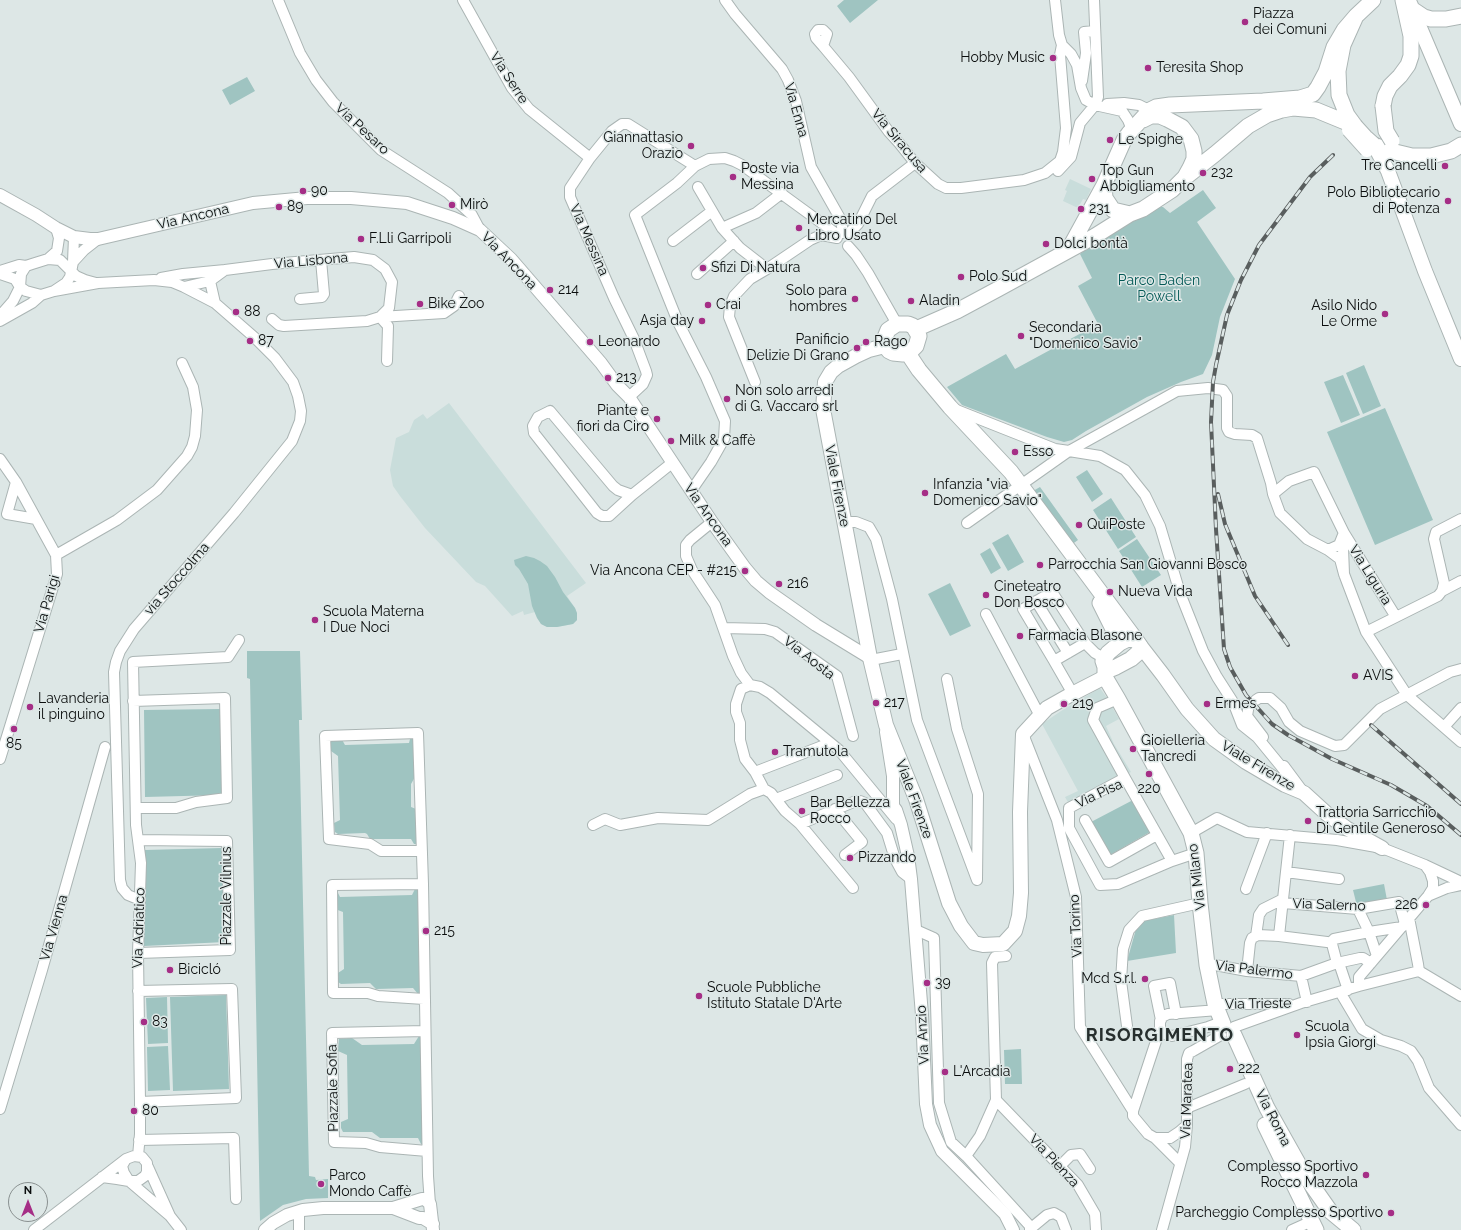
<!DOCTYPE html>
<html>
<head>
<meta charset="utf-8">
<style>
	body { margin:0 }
	#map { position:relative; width:1461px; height:1230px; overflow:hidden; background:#dde7e6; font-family:Raleway,sans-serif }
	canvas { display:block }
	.north { position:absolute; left:8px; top:1182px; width:40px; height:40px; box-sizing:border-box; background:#dde7e6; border:1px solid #899090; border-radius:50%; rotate:0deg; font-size:11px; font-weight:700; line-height:16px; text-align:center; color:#0b0e0e }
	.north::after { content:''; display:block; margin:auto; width:14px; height:18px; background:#a52e86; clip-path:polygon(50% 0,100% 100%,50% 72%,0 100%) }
</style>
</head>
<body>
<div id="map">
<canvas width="1461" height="1230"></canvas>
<div class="north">N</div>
</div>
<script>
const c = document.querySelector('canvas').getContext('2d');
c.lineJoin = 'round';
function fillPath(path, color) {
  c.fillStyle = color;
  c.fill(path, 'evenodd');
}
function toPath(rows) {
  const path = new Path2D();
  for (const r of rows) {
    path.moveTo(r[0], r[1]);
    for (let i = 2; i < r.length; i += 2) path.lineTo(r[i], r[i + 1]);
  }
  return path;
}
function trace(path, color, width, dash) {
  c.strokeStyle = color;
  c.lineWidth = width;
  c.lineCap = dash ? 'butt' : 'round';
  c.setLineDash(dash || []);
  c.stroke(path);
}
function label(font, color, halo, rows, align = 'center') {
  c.font = font + ' Raleway,sans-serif';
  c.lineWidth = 3;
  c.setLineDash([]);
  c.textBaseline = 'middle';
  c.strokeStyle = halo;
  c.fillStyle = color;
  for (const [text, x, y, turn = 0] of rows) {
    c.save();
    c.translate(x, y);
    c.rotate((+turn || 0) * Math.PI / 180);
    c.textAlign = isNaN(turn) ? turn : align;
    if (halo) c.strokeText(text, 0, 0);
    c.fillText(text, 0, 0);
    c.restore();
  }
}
fillPath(toPath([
	[1070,179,1091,189,1086,200,1083,199,1078,208,1063,201,1067,191,1065,190],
	[449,403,586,583,567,596,575,608,577,614,577,620,573,624,557,627,547,627,541,624,535,612,524,615,523,611,512,616,485,586,476,582,425,528,400,496,393,486,390,470,396,438,409,432,414,420,423,414,427,419],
	[1100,688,1107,698,1119,719,1106,726,1114,744,1131,772,1069,804,1065,797,1078,791,1042,724,1061,711]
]), '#c9dddb');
fillPath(toPath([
	[844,0,878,0,850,23,837,6],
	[247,77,255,91,230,105,222,90],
	[1203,190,1216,208,1197,222,1235,279,1220,317,1212,355,1203,374,1181,382,1147,397,1086,431,1072,440,1064,442,1047,437,962,405,947,387,1006,354,1015,369,1098,324,1078,286,1092,278,1080,254,1103,237,1156,207,1163,207,1170,213],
	[1364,365,1381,406,1363,414,1346,373],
	[1343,375,1360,415,1341,423,1324,382],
	[1385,408,1433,520,1375,545,1327,432],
	[1087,470,1103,494,1092,502,1076,477],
	[1040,487,1078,540,1071,545,1033,491],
	[1111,498,1136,537,1118,549,1093,510],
	[1008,534,1024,562,1008,571,992,543],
	[1137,539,1161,575,1142,587,1119,551],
	[990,548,1001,568,991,574,980,554],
	[526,556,534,558,540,561,547,566,555,577,563,592,575,608,577,613,577,620,573,624,557,627,547,627,541,624,537,618,532,606,528,584,519,569,515,565,514,560],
	[950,583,971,626,950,636,928,594],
	[247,651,300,651,302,720,299,720,309,1176,315,1177,316,1180,328,1179,328,1198,306,1199,283,1205,260,1221,250,679,247,678],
	[220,709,222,795,145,797,144,710],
	[341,738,345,745,409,743,410,739,415,739,415,777,411,784,411,807,416,809,417,844,414,844,411,839,370,839,367,834,365,833,338,834,335,832,334,823,340,820,338,756,331,751,331,740],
	[1133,800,1150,832,1110,855,1091,822],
	[222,848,225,942,144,946,145,850],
	[1384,884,1387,900,1357,906,1353,890],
	[416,887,418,887,420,994,418,994,413,988,376,989,370,983,341,984,338,982,338,973,344,969,343,912,335,909,336,889,340,897,412,895],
	[1174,915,1176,953,1127,961,1138,922],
	[226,995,229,1089,173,1091,170,997],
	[167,997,168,1043,148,1044,146,998],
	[419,1036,421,1036,424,1144,421,1144,418,1138,380,1138,372,1132,343,1132,341,1128,341,1122,348,1119,347,1055,338,1051,339,1039,352,1038,362,1045,414,1044],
	[168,1046,170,1090,148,1091,147,1047],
	[1021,1049,1022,1084,1005,1084,1004,1050]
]), '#9fc4c1');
const minor = toPath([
	[278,0,300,53,316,80,333,102,381,150,448,193,472,215,480,230],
	[463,0,512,88,529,109,590,158],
	[725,0,735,14,782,69,788,80,796,101,811,167,841,220,843,233],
	[1055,0,1059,35,1062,45,1071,54,1077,65,1081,88,1086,100,1095,105,1122,111,1128,120,1132,130],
	[823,46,816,38,815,34,818,30,823,30,827,34,823,46,849,77,889,132,899,143,915,163,938,184,946,188,961,188,1024,180,1045,173,1060,161,1063,152,1066,128,1060,55,1062,45],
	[1082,81,1086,53,1084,32,1095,31],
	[1107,104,1124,103,1139,105,1155,113],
	[1058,171,1071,157,1080,123,1095,105,1098,97,1094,0],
	[698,187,722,228,740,248,767,269,750,279,734,296,730,306,729,317,755,382],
	[722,228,756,213,782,193],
	[848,234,858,224,872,196,915,163],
	[673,241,712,211],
	[848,246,856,255,868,273,897,324],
	[48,259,57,251,59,238,56,228],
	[73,262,84,250,98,239],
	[767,269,810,240,819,236,827,236,837,238],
	[0,271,19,265,26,266],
	[0,274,15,279,20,287,26,291,41,295],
	[697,274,734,241],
	[161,278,183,274,225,270],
	[210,281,215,303],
	[184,287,210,281,225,270,272,264,354,257,373,260,385,269,392,282,389,308,380,317,367,321,284,326,279,325,272,319],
	[54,291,98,283,154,280,172,282,184,287,215,303,254,337,275,358,293,382,298,396,301,411,300,421,292,441,234,513,134,629,120,651,116,662,114,672,120,880,122,888,128,895,140,900],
	[300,299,322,297,324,294,321,260],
	[0,316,13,301,20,287,21,274,26,266,32,264,48,259,60,260,76,276,85,280,96,283],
	[380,317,444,313,454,306,459,296],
	[380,317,388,326,387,361],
	[0,321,32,303,41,295,54,291,66,283,70,277,73,262,74,237],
	[629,397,643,384,647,375,646,371,634,339,614,298,570,197,570,188,590,158,612,131,622,124,628,124,695,166],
	[954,409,1055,449,1069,451,1177,391,1208,388,1223,390,1227,396,1227,428,1229,432,1235,434,1252,435,1257,438,1271,483,1273,494,1289,481,1314,472,1344,533,1343,548,1344,574],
	[0,459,16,482,56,555,57,574,0,759],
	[691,491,711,462,724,439,725,421,706,377,678,322,635,215,677,183,695,166,709,159,725,158,734,161,742,165,838,235],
	[1273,494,1280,513,1307,539,1328,550,1339,545,1343,535],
	[632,495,609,516,602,516,597,513,534,433,533,426,538,417,550,411,613,486,618,490,632,495,672,463],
	[7,514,16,482],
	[7,514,36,519],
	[712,522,690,540,686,545,686,556,692,570,715,605,733,656,741,673,750,685],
	[844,522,856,522,869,527,876,539,892,599,917,720,977,880,978,794,957,729,947,679],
	[967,523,1069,451,1100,456,1125,470,1145,495,1160,526,1180,593,1203,651,1217,677,1233,702,1242,725,1257,737,1284,770,1285,775,1281,779,1276,780],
	[1344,533,1396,617],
	[1328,550,1340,559,1344,574,1366,632,1407,695,1461,742],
	[56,555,117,520,157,490,187,456,192,447,195,436,197,410,193,387,182,363],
	[1442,591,1461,581],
	[1036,601,1068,653],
	[986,614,1040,716],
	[724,628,765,629,775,632,837,676,853,736],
	[1366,632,1438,596,1442,591,1444,583,1434,539,1436,532,1461,519],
	[1085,643,1054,661,1023,609,1052,592,1085,643,1095,653,1104,658],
	[871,660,902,654],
	[1054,661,1073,694],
	[1118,699,1097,708,1093,720,1125,778],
	[1256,700,1259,698,1270,698,1281,708,1289,722,1300,731,1335,746,1344,745,1380,709,1450,672,1461,669],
	[133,701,225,698,227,798,196,802,176,808,136,808],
	[1249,704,1247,716,1263,737],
	[1444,727,1461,708],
	[1025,739,1057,820,1076,897,1080,1027,1133,1111,1133,1116,1148,1134,1155,1138,1180,1163],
	[1284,766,1304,793],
	[755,772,830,743],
	[776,799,837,775],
	[835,809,862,842,845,855],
	[1085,820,1109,862,1157,835],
	[800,824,856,801,860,801,865,803,887,833,895,859,902,872,911,879],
	[593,825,605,819,620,825,658,818,708,820,750,794,764,789],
	[1191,833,1217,818,1247,832,1337,840,1382,848,1425,865,1430,872,1433,881,1433,888,1428,896,1359,977,1359,986],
	[138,840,227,841,230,950,138,953],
	[422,851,381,851,370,844,329,839,325,736,418,733,423,884,428,1176,430,1204],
	[1172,861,1125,778,1069,808,1069,828,1100,885,1118,884,1172,861,1196,853],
	[1425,865,1461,882],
	[1286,872,1339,879],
	[423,884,332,885,333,993,368,993,378,996,424,999],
	[853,888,800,824,785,811,771,793,764,789,755,772,745,759,740,740,740,723,736,712,736,704,741,689,750,685,760,687,770,693,839,750,896,819],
	[1246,889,1267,833],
	[1428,896,1447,888,1461,885],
	[1283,903,1358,909,1399,902,1405,924],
	[1358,909,1369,932,1334,939,1332,941,1332,944,1337,963,1360,958,1363,958,1371,963],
	[1409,918,1418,964,1419,971],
	[916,930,934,938,939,1103,951,1142,966,1156,980,1136,996,1100,1078,1185,1095,1214,1096,1230],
	[1256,936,1259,915,1263,909,1283,899],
	[1279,936,1327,942],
	[1377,956,1369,932,1402,927],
	[1339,963,1348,990],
	[1207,965,1215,965,1247,971,1301,976,1337,963],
	[1247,971,1250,943,1252,938,1258,935,1279,936,1290,835],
	[1419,971,1461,996],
	[1301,976,1307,1002],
	[138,991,232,989,236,1098,140,1102],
	[1340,992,1362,1029,1381,1040,1401,1046,1411,1051,1418,1061,1429,1088,1461,1125],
	[1215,1004,1289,1004],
	[1218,1010,1168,1014,1162,1017,1160,1021,1160,1029,1164,1034,1172,1036,1208,1027,1222,1022],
	[1161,1020,1154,986,1170,983,1176,1014],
	[1127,1026,1121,981,1123,949,1129,930,1142,916,1200,903],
	[1234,1027,1301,1003,1359,986,1419,971],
	[425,1031,332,1033,334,1142,366,1143,380,1147,427,1151],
	[996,1100,992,963,995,957,1006,956],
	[1187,1108,1245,1084],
	[0,1109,42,970,105,747],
	[1133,1111,1160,1029],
	[1155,1138,1170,1138,1179,1132,1187,1125],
	[139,1140,234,1138,236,1199],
	[138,1156,140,1134,140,1102,138,953,141,863,136,825,133,662,228,657,239,640],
	[966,1156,1029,1225,1031,1230],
	[1060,1166,1071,1155,1080,1154,1090,1169],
	[148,1167,170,1216,181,1230],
	[102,1177,117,1179,129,1181,138,1181,145,1176,147,1172,147,1163,142,1157,134,1156,126,1159,122,1166,124,1173,129,1181,170,1216],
	[299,1212,299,1230],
	[1030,1229,1047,1215,1054,1213,1061,1217,1066,1230],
	[34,1230,126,1159],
	[1162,1230,1185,1147,1187,1125,1187,1059,1189,1053,1193,1051,1221,1035],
	[1292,1230,1312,1221]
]);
const tertiary = toPath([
	[0,195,36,215,56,228,74,237,90,239,98,239,253,203,307,198,351,198,407,203,453,218,480,230,511,259,601,363,617,385,629,397,712,522,745,568,756,581,769,592,816,625,870,658],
	[886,732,893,776,893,806,896,810,901,825,908,856,911,879,922,1015,926,1104,930,1125,942,1151,1005,1214,1013,1230],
	[393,1208,419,1218,423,1218,433,1224],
	[265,1230,273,1223,287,1215,303,1210,323,1208,393,1208,422,1199,425,1199,430,1204,433,1230]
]);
const secondary = toPath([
	[1412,9,1461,124],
	[1374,145,1388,171,1425,271,1461,359],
	[885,346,869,350,856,356,838,366,831,372,825,382,823,409,870,658,886,725,916,799,949,903,961,926,974,943,983,945,1003,944,1015,931,1019,916,1021,893,1020,812,1023,734,1047,708,1070,695,1105,677],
	[1139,644,1163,675,1187,709,1214,739,1246,762,1285,785,1304,793,1327,814,1346,828,1382,848]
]);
const primary = toPath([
	[1408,0,1412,9,1424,17,1431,19,1446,19,1461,16],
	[1383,106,1385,96,1390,86,1400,76,1408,65,1411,56,1411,36,1403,0],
	[1355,126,1347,115,1339,95,1338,71,1343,45,1356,16,1373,0],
	[1374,145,1387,150,1412,156,1431,156,1451,151,1461,145],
	[1187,176,1215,154,1248,126,1267,115,1282,110,1293,108,1316,110,1355,126],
	[1104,185,1105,198,1113,210,1130,214],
	[1069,249,1104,185,1124,140,1129,133,1150,110,1156,107,1170,105,1263,101,1300,98,1313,94,1318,87,1326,72,1334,47,1344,30,1356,16],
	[897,324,908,324,913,326,919,336,916,346,912,350,903,354,893,353,889,351,885,346,884,340,888,330,897,324],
	[916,329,957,311,998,289,1095,236,1130,214,1143,209,1172,190,1185,177,1190,168,1194,159,1194,151,1191,139,1182,127,1167,119,1160,116,1151,116,1143,120],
	[907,352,919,370,950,407,1011,472,1136,640],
	[1100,603,1120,643],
	[1128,639,1136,640,1140,646,1139,652,1131,659,1116,667,1111,669,1105,667,1103,661,1108,653,1120,643,1128,639],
	[1105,667,1105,677,1118,699,1191,833,1196,853,1200,903,1207,965,1215,1004,1223,1024],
	[1234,1035,1267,1108,1304,1174,1330,1211,1353,1230],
	[1265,1125,1316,1230]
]);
trace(minor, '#abb5b4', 12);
trace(tertiary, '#abb5b4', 14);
trace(secondary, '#abb5b4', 16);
trace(primary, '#abb5b4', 17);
trace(minor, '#fff', 10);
trace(tertiary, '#fff', 12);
trace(secondary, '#fff', 14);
trace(primary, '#fff', 15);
const rail = toPath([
	[1333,155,1310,177,1259,245,1241,280,1227,315,1216,365,1213,382,1211,422,1216,529,1224,649,1230,667,1246,695,1272,724,1288,735,1332,759,1391,785,1410,796,1427,806,1461,835],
	[1218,494,1225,524,1255,596,1288,645],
	[1371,725,1461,804]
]);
trace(rail, '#595e5e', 4);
trace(rail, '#dde7e6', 2.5, [8]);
const secondaryBridge = toPath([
	[1349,130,1367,150]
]);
const primaryBridge = toPath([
	[1383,106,1386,131,1392,141],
	[1355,126,1365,137,1374,145]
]);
trace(secondaryBridge, '#abb5b4', 16, []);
trace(primaryBridge, '#abb5b4', 17, []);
trace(secondaryBridge, '#fff', 14);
trace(primaryBridge, '#fff', 15);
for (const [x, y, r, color] of [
	[1245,22,4,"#a52e86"],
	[1053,58,4,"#a52e86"],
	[1148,68,4,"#a52e86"],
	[1110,140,4,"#a52e86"],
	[691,146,4,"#a52e86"],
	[1445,166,4,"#a52e86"],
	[1203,173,4,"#a52e86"],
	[733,177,4,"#a52e86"],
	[1092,179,4,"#a52e86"],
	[303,191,4,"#a52e86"],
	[1448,201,4,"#a52e86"],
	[452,205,4,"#a52e86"],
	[279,207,4,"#a52e86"],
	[1081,209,4,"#a52e86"],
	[799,228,4,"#a52e86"],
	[361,239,4,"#a52e86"],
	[1046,244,4,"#a52e86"],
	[703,268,4,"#a52e86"],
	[961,277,4,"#a52e86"],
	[550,290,4,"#a52e86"],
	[855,299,4,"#a52e86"],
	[911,301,4,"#a52e86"],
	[420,304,4,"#a52e86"],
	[708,305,4,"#a52e86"],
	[236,312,4,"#a52e86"],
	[1385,314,4,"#a52e86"],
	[702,321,4,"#a52e86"],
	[1021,336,4,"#a52e86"],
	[250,341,4,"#a52e86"],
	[590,342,4,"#a52e86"],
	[866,342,4,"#a52e86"],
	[857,348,4,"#a52e86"],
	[608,378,4,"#a52e86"],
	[727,399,4,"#a52e86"],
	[657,419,4,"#a52e86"],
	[671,441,4,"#a52e86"],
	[1015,452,4,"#a52e86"],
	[925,493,4,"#a52e86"],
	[1079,525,4,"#a52e86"],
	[1040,565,4,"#a52e86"],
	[745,571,4,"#a52e86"],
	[779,584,4,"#a52e86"],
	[1110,592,4,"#a52e86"],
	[986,595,4,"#a52e86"],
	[315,620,4,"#a52e86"],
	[1020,636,4,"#a52e86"],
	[1355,676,4,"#a52e86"],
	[876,703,4,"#a52e86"],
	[1064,704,4,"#a52e86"],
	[1207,704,4,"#a52e86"],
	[30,707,4,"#a52e86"],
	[14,729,4,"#a52e86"],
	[1133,749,4,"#a52e86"],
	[775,752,4,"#a52e86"],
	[1149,774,4,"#a52e86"],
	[802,811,4,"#a52e86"],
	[1308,821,4,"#a52e86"],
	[850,858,4,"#a52e86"],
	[1426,905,4,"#a52e86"],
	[426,931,4,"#a52e86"],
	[170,970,4,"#a52e86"],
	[1145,979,4,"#a52e86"],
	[927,983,4,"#a52e86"],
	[699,996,4,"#a52e86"],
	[144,1022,4,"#a52e86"],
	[1297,1035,4,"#a52e86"],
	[1230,1069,4,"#a52e86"],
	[945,1072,4,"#a52e86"],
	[134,1111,4,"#a52e86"],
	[1366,1175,4,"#a52e86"],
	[321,1184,4,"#a52e86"],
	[1391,1213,4,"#a52e86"]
]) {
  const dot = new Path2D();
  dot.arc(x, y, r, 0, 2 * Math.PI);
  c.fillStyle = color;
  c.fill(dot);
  trace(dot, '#dde7e6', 1.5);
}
label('14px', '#0b0e0e', '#dde7e6', [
	["Piazza",1253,14],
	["dei Comuni",1253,30],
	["Hobby Music",1045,58,"right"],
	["Teresita Shop",1156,68],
	["Giannattasio",683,138,"right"],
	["Orazio",683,154,"right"],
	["Le Spighe",1118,140],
	["Tre Cancelli",1437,166,"right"],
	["Poste via",741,169],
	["Messina",741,185],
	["Top Gun",1100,171],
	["Abbigliamento",1100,187],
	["232",1211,173],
	["90",311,191],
	["Polo Bibliotecario",1440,193,"right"],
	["di Potenza",1440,209,"right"],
	["Mirò",460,205],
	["89",287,207],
	["231",1089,209],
	["Mercatino Del",807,220],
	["Libro Usato",807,236],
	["F.Lli Garripoli",369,239],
	["Dolci bontà",1054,244],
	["Sfizi Di Natura",711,268],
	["Polo Sud",969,277],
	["214",558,290],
	["Solo para",847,291,"right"],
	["hombres",847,307,"right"],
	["Aladin",919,301],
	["Bike Zoo",428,304],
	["Crai",716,305],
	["Asilo Nido",1377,306,"right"],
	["Le Orme",1377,322,"right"],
	["88",244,312],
	["Asja day",694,321,"right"],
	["Secondaria",1029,328],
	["\"Domenico Savio\"",1029,344],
	["Panificio",849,340,"right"],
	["Delizie Di Grano",849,356,"right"],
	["87",258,341],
	["Leonardo",598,342],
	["Rago",874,342],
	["213",616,378],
	["Non solo arredi",735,391],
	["di G. Vaccaro srl",735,407],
	["Piante e",649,411,"right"],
	["fiori da Ciro",649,427,"right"],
	["Milk & Caffè",679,441],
	["Esso",1023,452],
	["Infanzia \"via",933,485],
	["Domenico Savio\"",933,501],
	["QuiPoste",1087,525],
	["Parrocchia San Giovanni Bosco",1048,565],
	["Via Ancona CEP - #215",737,571,"right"],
	["216",787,584],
	["Cineteatro",994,587],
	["Don Bosco",994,603],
	["Nueva Vida",1118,592],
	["Scuola Materna",323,612],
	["I Due Noci",323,628],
	["Farmacia Blasone",1028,636],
	["AVIS",1363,676],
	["Lavanderia",38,699],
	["il pinguino",38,715],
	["217",884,703],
	["219",1072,704],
	["Ermes",1215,704],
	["Gioielleria",1141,741],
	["Tancredi",1141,757],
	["85",14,744,"center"],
	["Tramutola",783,752],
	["220",1149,789,"center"],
	["Bar Bellezza",810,803],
	["Rocco",810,819],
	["Trattoria Sarricchio",1316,813],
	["Di Gentile Generoso",1316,829],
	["Pizzando",858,858],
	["226",1418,905,"right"],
	["215",434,931],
	["Bicicló",178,970],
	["Mcd S.r.l.",1137,979,"right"],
	["39",935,983],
	["Scuole Pubbliche",707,988],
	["Istituto Statale D'Arte",707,1004],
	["83",152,1022],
	["Scuola",1305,1027],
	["Ipsia Giorgi",1305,1043],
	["222",1238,1069],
	["L'Arcadia",953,1072],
	["80",142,1111],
	["Complesso Sportivo",1358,1167,"right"],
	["Rocco Mazzola",1358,1183,"right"],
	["Parco",329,1176],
	["Mondo Caffè",329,1192],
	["Parcheggio Complesso Sportivo",1383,1213,"right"]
], 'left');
label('14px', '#0b0e0e', '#dde7e6', [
	["Via Serre",509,78,57],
	["Via Enna",796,110,74],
	["Via Pesaro",362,129,43],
	["Via Siracusa",899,141,50],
	["Via Ancona",193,217,-13],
	["Via Messina",589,240,66],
	["Via Lisbona",311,261,-5],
	["Via Ancona",509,261,46],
	["Viale Firenze",837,486,79],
	["Via Ancona",708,515,55],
	["Via Liguria",1370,575,58],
	["via Stoccolma",177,579,-49],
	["Via Parigi",47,604,-74],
	["Via Aosta",809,658,38],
	["Viale Firenze",1258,766,31],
	["Via Pisa",1099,794,-25],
	["Viale Firenze",914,799,70],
	["Via Milano",1197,877,-97],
	["Piazzale Vilnius",227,896,-90],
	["Via Salerno",1329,905,2],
	["Via Torino",1076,926,-93],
	["Via Vienna",54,928,-74],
	["Via Adriatico",139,928,-88],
	["Via Palermo",1254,970,7],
	["Via Trieste",1258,1004,-1],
	["Via Anzio",923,1035,-93],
	["Piazzale Sofia",333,1088,-91],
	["Via Maratea",1187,1101,-88],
	["Via Roma",1273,1118,63],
	["Via Pienza",1054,1161,47]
]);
label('14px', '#035956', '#dde7e6', [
	["Parco Baden",1159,281],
	["Powell",1159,297]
]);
c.letterSpacing = '1px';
label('bold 18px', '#272f2e', '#dde7e6', [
	["RISORGIMENTO",1160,1036]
]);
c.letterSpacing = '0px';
</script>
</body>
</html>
